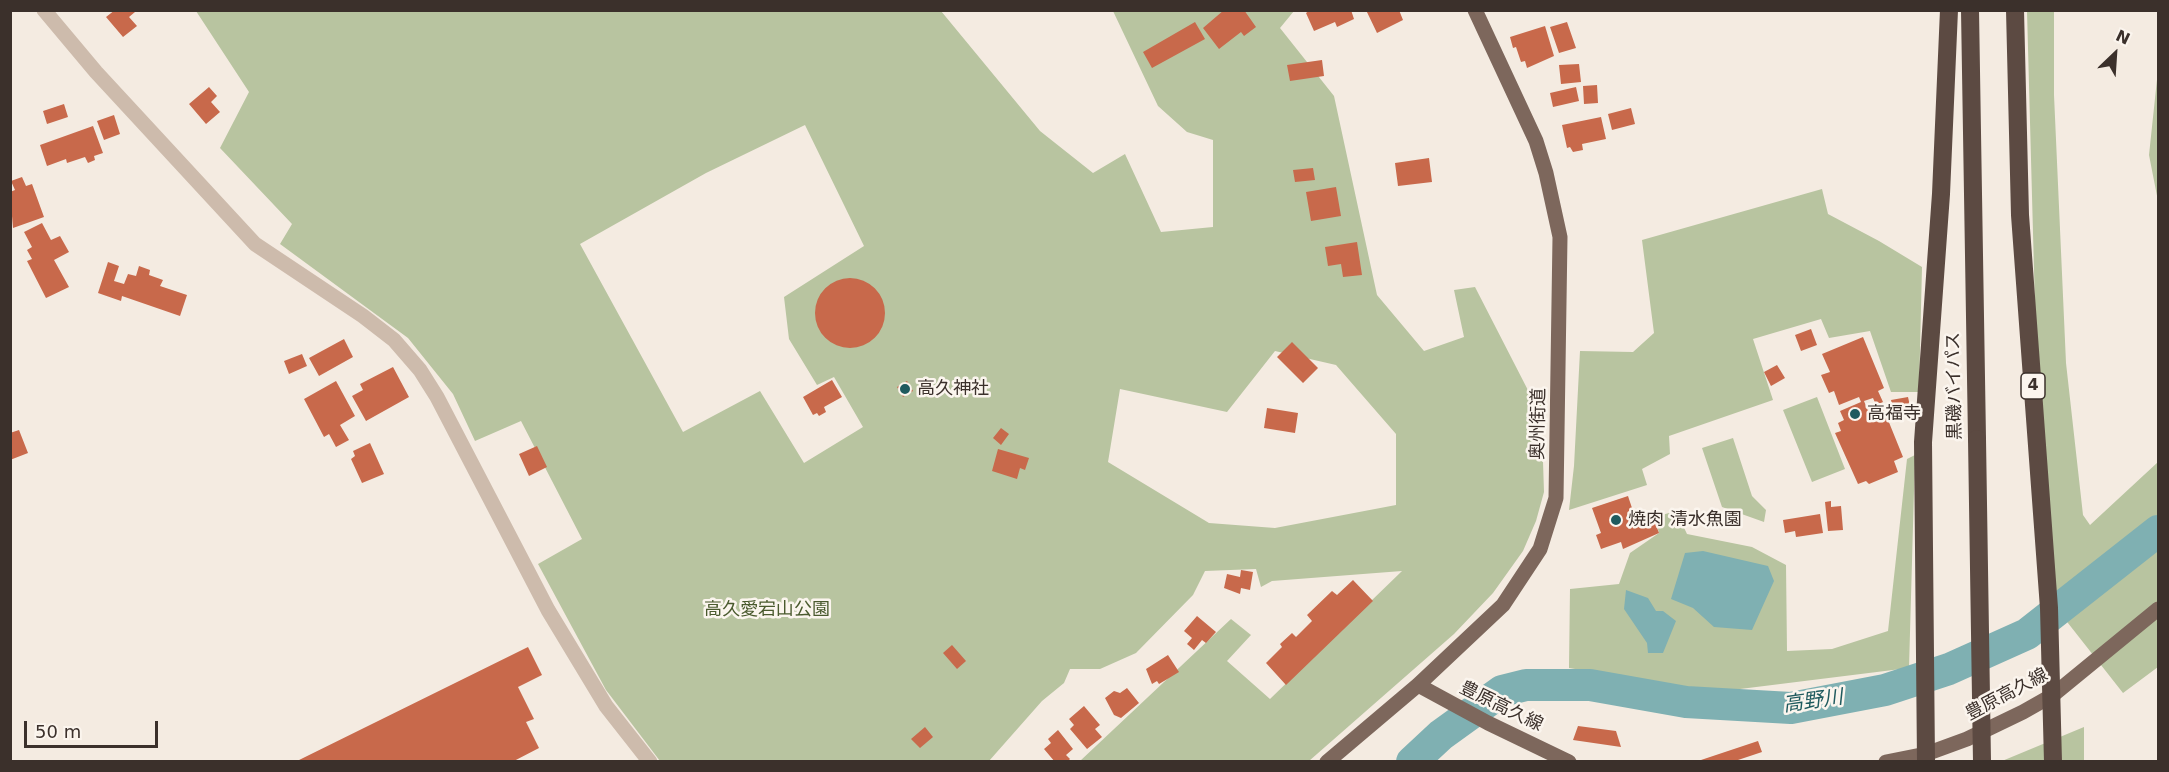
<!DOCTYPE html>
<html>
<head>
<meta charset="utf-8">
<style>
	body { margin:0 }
	#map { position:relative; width:2169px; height:772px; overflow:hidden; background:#f4ebe1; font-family:"DejaVu Sans",sans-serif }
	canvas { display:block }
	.frame { position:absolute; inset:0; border:12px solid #3b302b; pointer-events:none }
	.north { position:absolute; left:2085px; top:24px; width:60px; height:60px; -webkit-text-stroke:4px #fbf5ee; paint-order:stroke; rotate:25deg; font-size:16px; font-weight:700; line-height:24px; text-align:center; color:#3b302b }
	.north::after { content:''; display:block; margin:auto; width:21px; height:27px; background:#3b302b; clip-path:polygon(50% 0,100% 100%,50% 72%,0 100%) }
	.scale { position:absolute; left:24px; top:721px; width:134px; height:27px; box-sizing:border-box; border:3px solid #3b302b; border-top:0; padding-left:8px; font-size:18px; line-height:21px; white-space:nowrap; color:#3b302b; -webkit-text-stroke:4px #fbf5ee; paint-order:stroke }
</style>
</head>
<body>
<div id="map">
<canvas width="2169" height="772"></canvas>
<div class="frame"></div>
<div class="north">N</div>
<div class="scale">50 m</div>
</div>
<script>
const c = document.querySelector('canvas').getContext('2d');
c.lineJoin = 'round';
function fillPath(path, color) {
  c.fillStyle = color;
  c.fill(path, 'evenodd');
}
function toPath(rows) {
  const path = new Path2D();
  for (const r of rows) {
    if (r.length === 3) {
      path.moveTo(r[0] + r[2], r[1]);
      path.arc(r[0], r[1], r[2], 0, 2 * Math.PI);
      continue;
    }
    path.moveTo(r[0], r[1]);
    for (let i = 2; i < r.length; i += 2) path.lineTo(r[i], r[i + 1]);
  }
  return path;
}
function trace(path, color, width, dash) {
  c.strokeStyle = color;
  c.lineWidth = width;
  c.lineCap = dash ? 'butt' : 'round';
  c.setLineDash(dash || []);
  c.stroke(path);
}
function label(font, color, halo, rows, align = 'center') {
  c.font = font + ' "DejaVu Sans","Noto Sans JP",sans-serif';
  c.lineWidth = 5;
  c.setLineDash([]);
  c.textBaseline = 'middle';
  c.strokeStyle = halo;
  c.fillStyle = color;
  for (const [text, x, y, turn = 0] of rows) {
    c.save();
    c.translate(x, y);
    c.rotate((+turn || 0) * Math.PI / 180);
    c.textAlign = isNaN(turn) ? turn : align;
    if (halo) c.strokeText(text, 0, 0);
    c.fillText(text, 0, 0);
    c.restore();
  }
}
fillPath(toPath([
	[196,11,941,11,1040,131,1093,173,1125,154,1161,232,1213,227,1213,140,1187,132,1158,106,1113,11,1294,11,1280,28,1334,96,1377,295,1424,351,1464,337,1454,290,1475,287,1533,400,1541,401,1544,492,1536,521,1523,551,1493,593,1454,634,1309,761,1080,761,1231,619,1251,635,1227,661,1270,699,1402,571,1272,581,1261,587,1256,569,1205,571,1193,595,1136,653,1100,669,1070,669,1064,683,1042,701,989,761,660,761,606,690,538,564,582,539,521,421,475,441,453,394,408,338,280,244,292,224,220,148,249,92],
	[805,125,864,246,784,297,789,339,817,385,834,377,863,427,804,463,760,391,683,432,580,244,706,173],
	[1275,351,1336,365,1396,434,1396,505,1275,528,1209,523,1108,462,1120,389,1227,412],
	[2027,11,2054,11,2054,95,2066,363,2083,515,2090,525,2158,462,2158,667,2123,693,2064,618,2056,592,2035,307],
	[2158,70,2158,201,2149,155],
	[1822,189,1828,214,1879,241,1922,267,1919,392,1891,392,1870,331,1829,338,1821,319,1753,339,1773,400,1669,436,1670,454,1642,469,1647,485,1569,510,1574,466,1580,351,1633,352,1654,333,1642,240],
	[1817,397,1845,469,1812,482,1783,410],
	[1733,438,1752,496,1766,510,1764,522,1722,507,1702,448],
	[1915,455,1909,668,1716,692,1569,668,1570,589,1619,584,1630,553,1659,533,1655,517,1676,511,1687,534,1752,547,1786,565,1787,651,1832,649,1888,631,1907,459],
	[2084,727,2084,761,2002,761]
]), '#b8c4a0');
fillPath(toPath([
	[1703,551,1768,566,1774,581,1752,630,1714,627,1693,608,1671,599,1685,553],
	[1626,590,1648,598,1656,611,1663,611,1676,621,1663,653,1648,653,1647,643,1624,609]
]), '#7fb0b2');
trace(toPath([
	[1412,762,1441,735,1502,691,1526,685,1590,685,1686,702,1791,708,1885,690,1949,669,2027,634,2158,531]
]), '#7fb0b2', 32);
fillPath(toPath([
	[115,10,135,12,129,17,137,26,123,37,106,17],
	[1224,10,1244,10,1256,27,1244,36,1241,32,1219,49,1203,28],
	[1310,10,1351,10,1354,19,1337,27,1335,22,1314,31,1306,13],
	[1366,10,1399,10,1403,20,1377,33],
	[1195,22,1205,39,1152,68,1143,52],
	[1567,22,1576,48,1559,53,1550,27],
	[1545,26,1554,56,1527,68,1525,61,1521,62,1516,47,1513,48,1510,37],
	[1322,60,1324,76,1290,81,1287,65],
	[1579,64,1581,82,1561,84,1559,65],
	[1597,85,1598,103,1584,104,1583,86],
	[209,87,217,96,211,102,220,112,206,124,189,104],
	[1576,87,1579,101,1553,107,1550,93],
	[64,104,68,117,47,124,43,111],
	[1631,108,1635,124,1612,130,1608,114],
	[114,115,120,134,104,140,97,121],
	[1601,117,1606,139,1582,144,1583,150,1573,152,1570,147,1567,148,1562,125],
	[93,126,103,153,94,156,95,160,88,163,85,157,67,163,66,159,47,166,40,145],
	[1429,158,1432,182,1398,186,1395,163],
	[1313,168,1315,180,1295,182,1293,170],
	[22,177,26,186,32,184,44,217,13,228,10,192,15,190,11,181],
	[1336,187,1341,216,1311,221,1306,192],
	[42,223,51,240,60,236,69,252,54,260,69,287,46,298,27,261,32,259,27,250,32,247,24,232],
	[1357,242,1362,275,1343,277,1341,264,1328,266,1325,247],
	[108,262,119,266,114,281,124,284,128,274,136,276,139,266,150,270,149,275,163,280,160,286,187,295,180,316,122,296,121,301,98,293],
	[850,313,35],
	[1811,329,1817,345,1801,351,1795,335],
	[1863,337,1884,388,1878,391,1883,402,1876,405,1873,398,1864,401,1870,416,1884,410,1903,457,1894,461,1898,472,1869,484,1866,481,1858,484,1835,433,1841,431,1838,423,1844,420,1840,411,1861,402,1859,397,1839,405,1834,391,1829,393,1821,375,1830,372,1822,354],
	[344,339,353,357,319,376,309,358],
	[1292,342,1318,368,1303,383,1277,357],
	[302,354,307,366,289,374,284,361],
	[1777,365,1785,378,1771,386,1764,372],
	[393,367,409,397,366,421,352,396,363,390,360,384],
	[832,380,842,397,824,407,826,412,819,416,817,413,813,415,803,397],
	[336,381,355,416,340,425,349,440,336,447,329,434,324,437,304,399],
	[907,381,913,391,903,397,897,387],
	[1908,397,1912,415,1895,419,1891,400],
	[1267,408,1298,413,1295,433,1264,428],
	[1001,428,1009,434,1001,445,993,438],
	[19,430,28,453,10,460,10,433],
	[370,443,384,474,362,483,351,459,355,456,353,451],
	[537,446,547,467,529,476,519,454],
	[998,449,1029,458,1025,470,1020,468,1017,479,992,471],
	[1628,496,1637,523,1653,517,1659,533,1623,549,1621,542,1601,549,1596,535,1601,533,1592,508],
	[1831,501,1831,507,1841,506,1843,530,1828,531,1825,502],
	[1820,514,1823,533,1796,537,1795,531,1785,533,1783,520],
	[1241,570,1253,572,1250,590,1241,588,1240,594,1224,588,1227,574,1240,577],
	[1353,580,1373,601,1286,685,1266,663,1282,647,1280,644,1292,633,1296,637,1312,621,1307,615,1332,591,1337,595],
	[1197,616,1216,632,1206,643,1202,640,1194,650,1187,644,1192,638,1184,631],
	[952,645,966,661,957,669,943,653],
	[528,647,542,675,518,687,534,719,526,722,539,748,512,762,295,762],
	[1168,655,1179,672,1159,684,1157,681,1152,684,1146,669],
	[1127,688,1139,703,1121,718,1114,715,1105,698,1114,691,1120,693],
	[1084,706,1100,725,1095,729,1102,737,1087,749,1070,729,1074,725,1069,719],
	[1578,726,1616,731,1621,747,1573,740],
	[925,727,933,737,920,748,911,739],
	[1058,730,1073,749,1066,755,1070,759,1067,762,1055,762,1044,749,1051,743,1048,739],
	[1758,741,1762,752,1732,762,1695,762]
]), '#c8694b');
trace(toPath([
	[44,10,96,72,255,244,363,316,394,340,420,370,437,397,548,610,606,706,650,762]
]), '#cdbbac', 15);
trace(toPath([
	[1418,685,1488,723,1569,762],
	[1327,762,1418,685,1503,605,1540,549,1556,498,1560,237,1546,173,1536,141,1475,10],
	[1886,762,1926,754,1967,739,2023,712,2053,695,2158,609]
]), '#7d675c', 15);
trace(toPath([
	[1970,10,1977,439],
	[2015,10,2020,215,2049,608,2053,762],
	[1926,762,1923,442,1941,194,1949,10]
]), '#5c4a42', 18);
trace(toPath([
	[1977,439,1982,762]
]), '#5c4a42', 18);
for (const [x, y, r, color] of [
	[905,389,6,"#1f5a5e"],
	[1855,414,6,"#1f5a5e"],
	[1616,520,6,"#1f5a5e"]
]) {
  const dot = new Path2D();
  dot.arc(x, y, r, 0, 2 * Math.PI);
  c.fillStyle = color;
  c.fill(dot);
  trace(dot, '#fbf5ee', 2);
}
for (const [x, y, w] of [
	[2033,386,24]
]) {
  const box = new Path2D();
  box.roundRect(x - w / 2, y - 13, w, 26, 4.5);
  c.fillStyle = '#fbf5ee';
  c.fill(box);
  trace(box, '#3b302b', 1.5);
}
label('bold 16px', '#3b302b', null, [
	["4",2033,386]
]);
label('18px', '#3b302b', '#fbf5ee', [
	["黒磯バイパス",1955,386,-91],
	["奥州街道",1539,424,-89],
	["豊原高久線",2007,695,-28],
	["豊原高久線",1501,707,26]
]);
label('18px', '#3b302b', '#fbf5ee', [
	["高久神社",917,389],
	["高福寺",1867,414],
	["焼肉 清水魚園",1628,520]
], 'left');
label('18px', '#4a5a2e', '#fbf5ee', [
	["高久愛宕山公園",767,610]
]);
label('italic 20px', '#1f5a5e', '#fbf5ee', [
	["高野川",1813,702,-8]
]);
</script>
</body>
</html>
